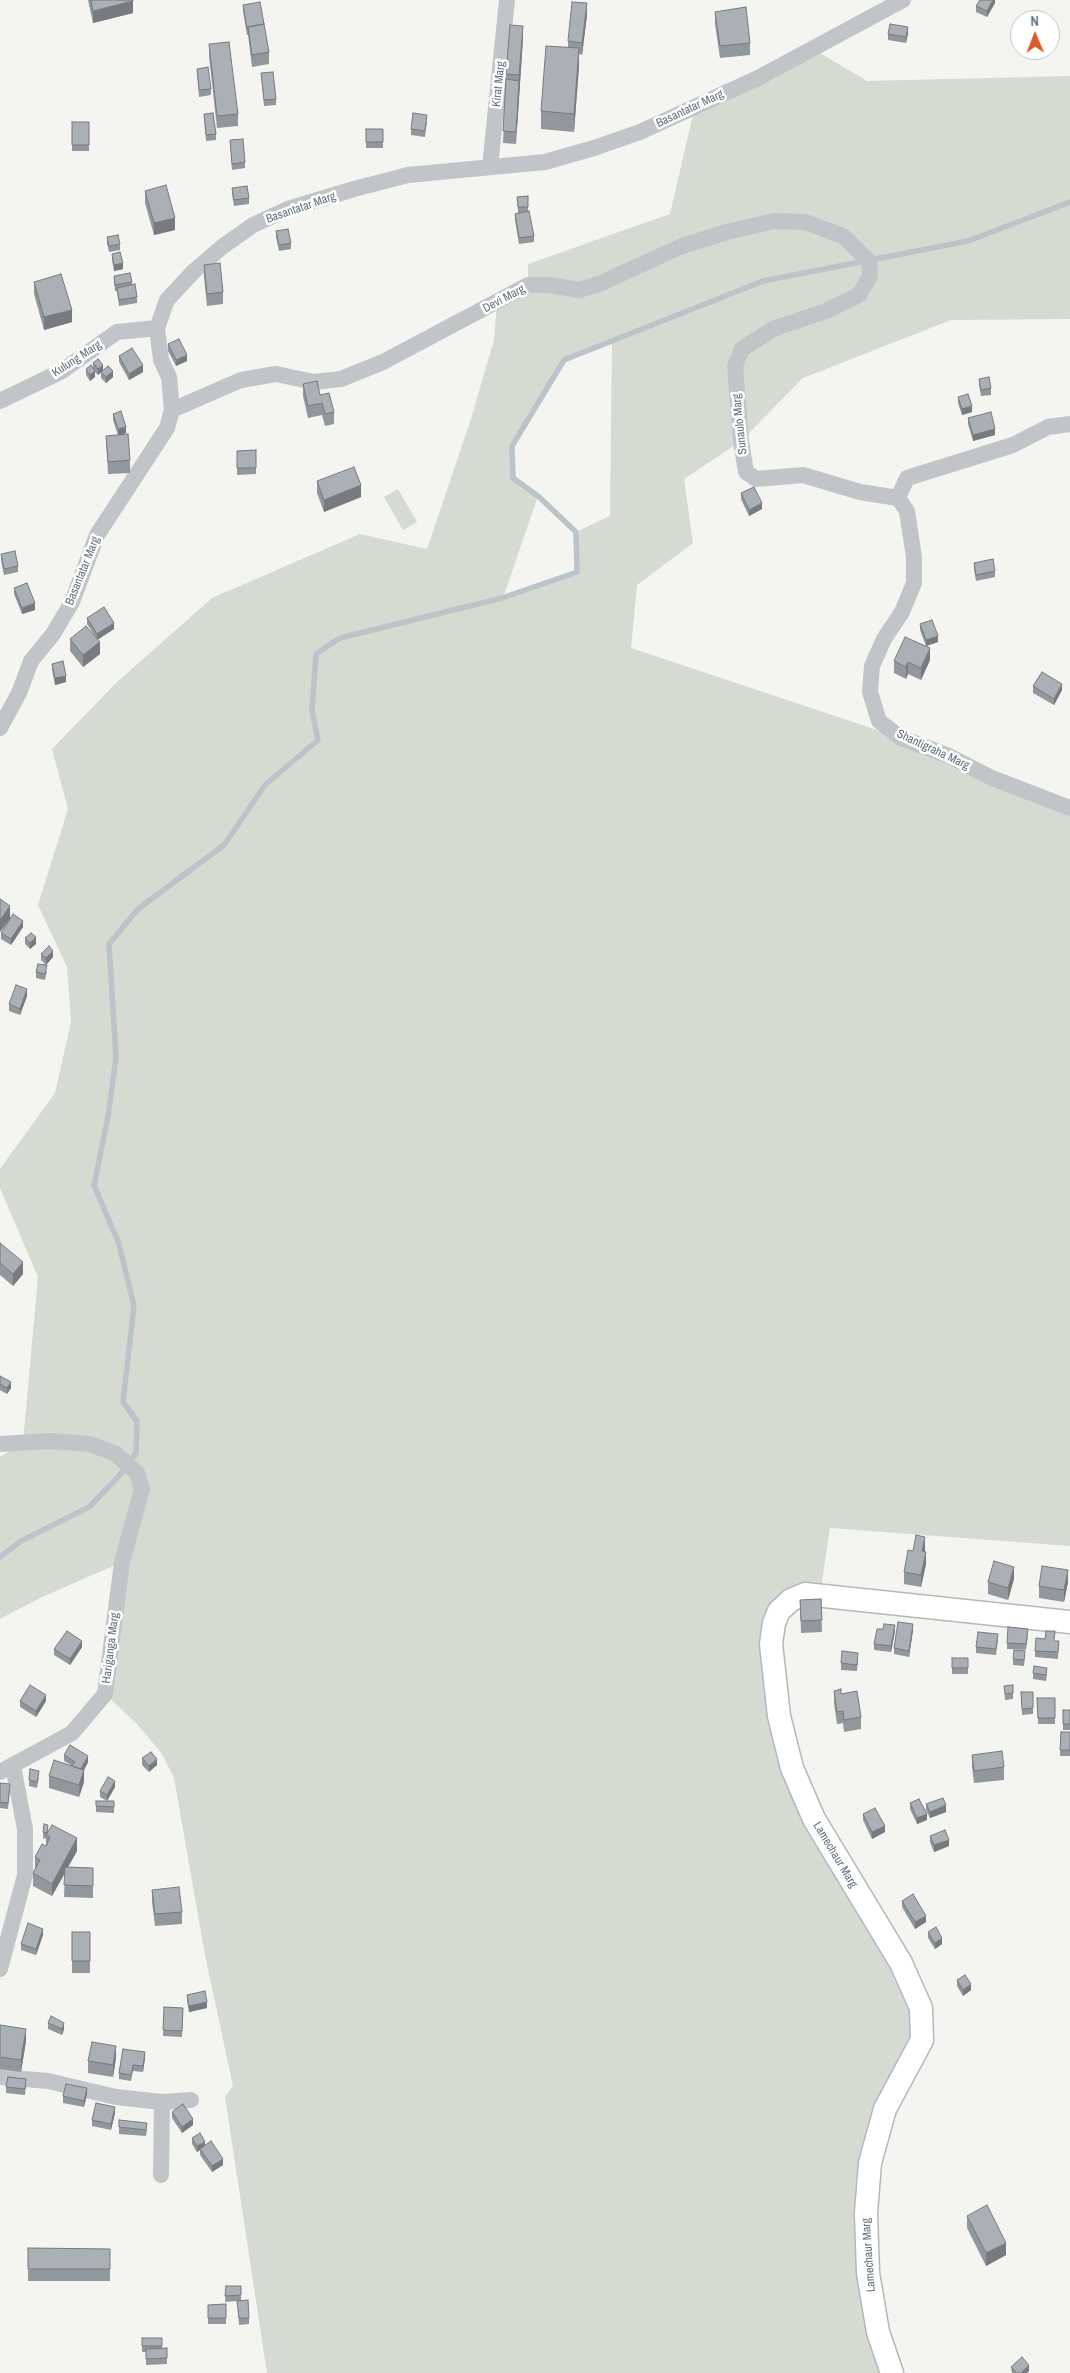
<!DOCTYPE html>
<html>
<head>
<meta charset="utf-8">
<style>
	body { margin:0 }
	#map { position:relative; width:1070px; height:2373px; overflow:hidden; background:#f4f4f0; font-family:"Archivo Narrow",sans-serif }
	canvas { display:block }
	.north { position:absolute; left:1010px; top:10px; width:50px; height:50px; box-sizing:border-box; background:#fff; border:1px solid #c1c7cc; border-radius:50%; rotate:359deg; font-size:14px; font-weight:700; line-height:20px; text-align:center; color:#647280 }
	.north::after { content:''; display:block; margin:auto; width:18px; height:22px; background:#dc5b28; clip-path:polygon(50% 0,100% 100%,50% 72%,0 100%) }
</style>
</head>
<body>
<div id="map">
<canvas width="1070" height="2373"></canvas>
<div class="north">N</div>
</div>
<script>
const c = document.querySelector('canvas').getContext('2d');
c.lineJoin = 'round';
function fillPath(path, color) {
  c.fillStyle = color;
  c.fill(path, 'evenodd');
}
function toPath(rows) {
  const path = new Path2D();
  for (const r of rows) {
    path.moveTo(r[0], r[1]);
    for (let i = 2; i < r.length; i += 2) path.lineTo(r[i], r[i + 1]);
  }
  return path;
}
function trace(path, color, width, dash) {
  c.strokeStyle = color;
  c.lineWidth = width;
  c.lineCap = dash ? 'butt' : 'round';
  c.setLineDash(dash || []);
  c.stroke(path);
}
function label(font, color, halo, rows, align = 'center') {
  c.font = font + ' "Archivo Narrow",sans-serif';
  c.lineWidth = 5;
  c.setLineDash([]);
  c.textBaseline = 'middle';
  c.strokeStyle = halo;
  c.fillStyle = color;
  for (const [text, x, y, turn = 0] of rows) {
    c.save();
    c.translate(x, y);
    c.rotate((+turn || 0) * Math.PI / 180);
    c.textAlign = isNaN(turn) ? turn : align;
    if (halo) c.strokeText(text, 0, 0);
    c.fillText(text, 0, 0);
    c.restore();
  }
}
fillPath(toPath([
	[813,49,867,81,1070,76,1070,319,951,320,803,378,741,441,684,479,693,543,637,585,631,648,901,738,1070,808,1070,1546,830,1528,820,1595,779,1611,792,1768,921,2008,866,2213,892,2373,267,2373,225,2097,233,2086,205,1955,174,1778,162,1754,137,1724,105,1694,122,1562,40,1598,0,1619,0,1457,23,1442,38,1277,0,1188,0,1169,55,1093,71,1022,67,967,38,905,68,809,52,749,116,683,212,598,360,534,427,549,470,422,494,340,497,303,528,285,528,264,670,214,695,106],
	[612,341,610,516,576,532,576,572,503,598,538,496,513,478,512,446,564,360],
	[398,489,417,522,403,530,384,497]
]), '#d5dbd1');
trace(toPath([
	[0,1557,21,1541,89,1507,118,1477,136,1453,137,1421,123,1402,134,1306,119,1244,94,1185,108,1117,116,1057,109,944,138,909,224,845,265,785,318,740,312,711,316,654,340,638,502,598,577,572,576,532,538,496,513,478,512,446,564,360,763,281,968,241,1070,202]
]), '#bac4c9', 5.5);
const secondary = toPath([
	[892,2373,878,2332,868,2273,866,2213,870,2163,885,2109,922,2040,921,2008,901,1963,814,1819,792,1768,779,1716,771,1644,774,1623,779,1611,791,1600,805,1594,1070,1622]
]);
trace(secondary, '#b4b8bc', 25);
trace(toPath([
	[490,167,507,0],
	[0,401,62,371,117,332,157,328],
	[172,410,241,380,276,374,314,382,341,379,383,362,528,285,549,285,579,290,599,284,682,246,727,232,774,221,805,222,843,236,869,261,870,276,859,295,826,311,773,329,742,349,735,366,741,441,746,472,756,479,803,475,860,492,898,498],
	[898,498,907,511,914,557,914,583,902,612,884,639,872,666,870,692,879,721,901,738,949,756,992,778,1070,808],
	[898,498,907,478,1013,445,1048,427,1070,424],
	[0,728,19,693,31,661,53,634,72,602,97,535,167,428,172,410,169,377,161,360,157,328,167,300,193,272,222,247,253,225,288,209,354,189,408,175,545,162,594,148,640,132,758,78,903,0],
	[0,1444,51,1441,90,1444,116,1454,137,1473,142,1489,122,1562,105,1694,72,1733,0,1772],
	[0,1969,25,1875,25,1829,13,1766],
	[0,2077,48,2081,116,2097,162,2102,191,2100],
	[161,2175,162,2102]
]), '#c2c5c8', 16);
trace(secondary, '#fff', 22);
fillPath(toPath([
	[88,0,133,0,133,13,93,23],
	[995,0,995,3,987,17,976,12,976,6],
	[243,5,269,52,269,64,252,67,248,35,247,35,243,11],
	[715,12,750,43,750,55,720,58,715,24],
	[587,15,582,55,579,54,579,66,574,132,541,129,541,111,568,47,568,41],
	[908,33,906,43,888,40,888,34],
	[523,38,516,144,503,143,506,74],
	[209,44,238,114,238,126,217,128,209,56],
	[197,69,211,89,211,95,199,97],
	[261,73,276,99,276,105,264,106],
	[204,114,216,134,216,140,206,141],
	[427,121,425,137,411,135,411,129],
	[72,122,89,122,89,151,72,151],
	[366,129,383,129,383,148,366,148],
	[230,140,245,162,245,168,232,170],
	[232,188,249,198,249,204,234,206,232,194],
	[145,191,175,230,154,235,145,203],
	[528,196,528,211,534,236,534,242,519,244,515,220,515,214,518,213,517,197],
	[276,231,291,243,291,249,279,251,276,237],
	[107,237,120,244,120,250,109,252,107,243],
	[112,254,123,269,114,271,112,260],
	[204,265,223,292,223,304,207,306,204,277],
	[114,276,132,282,132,285,137,297,137,303,119,306,117,291,115,291,114,282],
	[34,282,72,322,44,330,34,294],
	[168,344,187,361,176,366,168,351],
	[119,356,143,372,129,380,119,362],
	[93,363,113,377,106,383,101,378,101,372,98,375,95,372,95,377,90,381,86,375,86,369,93,368],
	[979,379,991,388,991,395,981,396,979,385],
	[303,384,320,395,334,412,334,424,325,426,322,415,308,418,303,396],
	[958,397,972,412,962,415,958,403],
	[113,414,126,433,120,435,130,460,130,473,108,474,106,436,118,435,113,420],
	[968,418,995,435,973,441,968,424],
	[256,450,256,474,237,475,237,451],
	[317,481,361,497,324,512,317,493],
	[741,493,762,509,749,516,741,499],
	[1,554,18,566,18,572,4,575,1,560],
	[974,563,995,571,995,577,976,581,974,569],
	[14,588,35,610,22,614,14,594],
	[87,618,114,629,97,640,100,654,83,667,70,651,70,639,95,636,87,624],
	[920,624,938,642,926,646,920,630],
	[930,660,921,680,908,674,906,679,894,673,894,661],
	[52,664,66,682,55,685,52,670],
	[1033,686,1062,690,1054,705,1033,693],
	[10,918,23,927,11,945,1,939,1,933],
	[25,938,36,944,30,949,25,944],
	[41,954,53,957,46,965,41,960],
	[47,971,45,980,36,978,36,972],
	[27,996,20,1015,9,1011,9,1004],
	[0,1243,23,1274,13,1286,0,1275],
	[0,1376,11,1388,7,1394,0,1390],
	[925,1549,926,1564,921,1587,904,1584,904,1572,913,1551],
	[1014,1579,1008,1600,988,1594,988,1582],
	[1068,1582,1064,1602,1039,1598,1039,1586],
	[821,1599,822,1632,801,1633,800,1600],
	[913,1630,909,1657,894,1654,894,1648],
	[895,1631,891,1652,874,1650,874,1644],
	[1028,1635,1026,1650,1007,1649,1007,1643],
	[998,1640,996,1655,976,1653,976,1647],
	[1055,1641,1059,1641,1058,1659,1035,1657,1035,1651],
	[82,1647,70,1665,54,1655,54,1649],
	[1025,1657,1024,1666,1013,1665,1013,1659],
	[952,1658,968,1658,968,1674,952,1674],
	[858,1659,857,1671,841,1670,841,1663],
	[1033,1673,1047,1674,1046,1681,1033,1679],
	[1013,1685,1013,1699,1005,1700,1004,1686],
	[834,1691,841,1694,861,1717,861,1729,844,1732,843,1723,837,1724,834,1703],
	[1021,1692,1033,1692,1033,1714,1022,1715],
	[1037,1698,1055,1698,1055,1724,1038,1724],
	[20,1701,46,1701,36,1717,20,1707],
	[1063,1710,1070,1710,1070,1730,1063,1730],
	[1061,1732,1070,1732,1070,1756,1060,1756],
	[64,1755,88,1762,84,1770,84,1782,79,1797,49,1788,49,1776,71,1765,64,1761],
	[972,1755,1004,1767,1004,1780,974,1783,972,1767],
	[142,1758,157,1765,149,1772,142,1765],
	[39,1777,37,1788,29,1786,29,1780],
	[0,1783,10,1790,8,1809,0,1808],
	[115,1787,107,1801,114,1801,114,1813,96,1812,96,1801,107,1801,100,1797,100,1791],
	[910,1803,927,1820,917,1824,910,1809],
	[926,1804,946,1812,930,1818,926,1810],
	[863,1814,885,1832,872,1839,863,1820],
	[48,1831,77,1851,68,1867,93,1868,93,1898,64,1897,65,1873,52,1896,33,1886,33,1873,35,1869,35,1857,46,1846,46,1839,43,1838,43,1832],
	[930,1836,949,1846,934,1852,930,1842],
	[152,1890,182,1912,182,1924,155,1926,152,1902],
	[902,1901,926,1922,915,1929,902,1907],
	[72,1932,90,1932,90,1973,72,1973],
	[928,1932,942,1944,935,1949,928,1938],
	[43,1935,36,1955,21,1950,21,1944],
	[957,1980,971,1990,963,1996,957,1986],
	[187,1995,207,2008,189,2012,187,2001],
	[164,2007,183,2008,182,2037,163,2036],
	[48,2023,64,2029,62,2035,48,2029],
	[0,2025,26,2041,21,2072,0,2069],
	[123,2049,145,2058,143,2072,133,2071,131,2081,119,2079,119,2073],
	[116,2058,113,2077,88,2073,88,2061],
	[26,2085,25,2095,6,2093,6,2087],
	[87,2094,84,2107,63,2103,63,2096],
	[172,2112,193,2125,182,2133,172,2118],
	[115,2113,111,2130,92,2126,92,2120],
	[119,2127,147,2129,146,2136,119,2134],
	[192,2138,205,2146,223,2165,212,2172,200,2155,200,2150,197,2152,192,2144],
	[967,2216,1006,2255,986,2266,967,2228],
	[28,2248,110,2249,110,2281,28,2281],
	[226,2286,241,2286,241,2301,249,2318,249,2324,239,2325,237,2301,225,2302],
	[226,2304,226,2324,208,2324,208,2305],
	[142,2338,162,2338,162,2348,167,2348,167,2364,146,2365,146,2352,142,2352],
	[1011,2367,1029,2371,1027,2373,1012,2373]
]), '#92979d');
fillPath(toPath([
	[993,0,995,0,995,3,987,17,987,11],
	[133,1,133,13,93,23,93,11],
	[587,3,587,15,582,55,582,43],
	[523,26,523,38,516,144,519,75],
	[908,27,908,33,906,43,906,37],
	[579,48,579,66,574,132,574,114],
	[175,218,175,230,154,235,154,223],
	[123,263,123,269,114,271,114,265],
	[72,310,72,322,44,330,44,317],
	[187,355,187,361,176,366,176,360],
	[103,365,103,371,98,375,98,369],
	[143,365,143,372,129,380,129,374],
	[95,371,95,377,90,381,90,375],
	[113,371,113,377,106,383,106,377],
	[972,406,972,412,962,415,962,409],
	[126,427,126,433,118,436,118,429],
	[995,429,995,435,973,441,973,435],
	[361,485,361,497,324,512,324,500],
	[762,503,762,509,749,516,749,510],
	[35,603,35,610,22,614,22,608],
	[114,623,114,629,97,640,97,634],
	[938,636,938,642,926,646,926,640],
	[100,642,100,654,83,667,83,655],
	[930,648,930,660,921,680,921,668],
	[908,662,908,674,906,679,906,667],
	[66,676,66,682,55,685,55,678],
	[1062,684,1062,690,1054,705,1054,699],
	[10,906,10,919,0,932,0,920],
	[23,921,23,927,11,945,11,939],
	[36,937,36,944,30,949,30,943],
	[53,951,53,957,46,965,46,958],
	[27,989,27,996,20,1015,20,1009],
	[23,1262,23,1274,13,1286,13,1274],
	[11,1382,11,1388,7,1394,7,1388],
	[925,1537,925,1549,922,1563,922,1551],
	[926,1552,926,1564,921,1587,921,1575],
	[1014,1567,1014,1579,1008,1600,1008,1588],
	[1068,1570,1068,1582,1064,1602,1064,1590],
	[913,1624,913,1630,909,1657,909,1651],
	[895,1625,895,1631,891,1652,891,1646],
	[82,1641,82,1647,70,1665,70,1659],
	[46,1695,46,1701,36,1717,36,1711],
	[88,1756,88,1762,84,1770,84,1782,79,1797,80,1772],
	[157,1759,157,1765,149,1772,149,1766],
	[115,1781,115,1787,107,1801,107,1795],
	[946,1805,946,1812,930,1818,930,1812],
	[927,1814,927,1820,917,1824,917,1818],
	[885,1826,885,1832,872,1839,872,1832],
	[77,1838,77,1851,52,1896,52,1884],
	[949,1840,949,1846,934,1852,934,1845],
	[926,1916,926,1922,915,1929,915,1922],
	[43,1929,43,1935,36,1955,36,1949],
	[942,1938,942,1944,935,1949,935,1943],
	[971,1984,971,1990,963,1996,963,1990],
	[207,2002,207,2008,189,2012,189,2006],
	[64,2023,64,2029,62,2035,62,2029],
	[26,2029,26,2041,21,2072,21,2060],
	[116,2046,116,2058,113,2077,113,2065],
	[145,2052,145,2058,143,2072,143,2066],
	[87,2088,87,2094,84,2107,84,2101],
	[115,2107,115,2113,111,2130,111,2124],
	[193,2119,193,2125,182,2133,182,2127],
	[205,2142,205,2148,200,2149,200,2150,197,2152,197,2146],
	[223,2159,223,2165,212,2172,212,2166],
	[1006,2243,1006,2255,986,2266,986,2253],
	[1029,2365,1029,2371,1027,2373,1021,2373]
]), '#777b7f');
const building = toPath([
	[91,0,133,0,133,1,93,11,91,0],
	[980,0,993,0,987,11,976,6,980,0],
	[260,2,264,24,248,27,248,29,247,29,243,5,260,2],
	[572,2,587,3,582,43,568,41,572,2],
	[746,7,750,43,720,46,715,12,746,7],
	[264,24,269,52,252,55,248,27,264,24],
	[890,24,908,27,906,37,888,34,890,24],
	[510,25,523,26,519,75,506,74,510,25],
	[229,42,238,114,217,116,209,44,229,42],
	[546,46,579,48,574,114,541,111,546,46],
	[208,67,211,89,199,90,197,69,208,67],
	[273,72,276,99,264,100,261,73,273,72],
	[506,79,519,81,516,132,503,131,506,79],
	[213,113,216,134,206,135,204,114,213,113],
	[413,113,427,115,425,131,411,129,413,113],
	[72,122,89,122,89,145,72,145,72,122],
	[366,129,383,129,383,142,366,142,366,129],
	[243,139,245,162,232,164,230,140,243,139],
	[166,185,175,218,154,223,145,191,166,185],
	[247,186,249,198,234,200,232,188,247,186],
	[528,196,528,207,518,207,517,197,528,196],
	[529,211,534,236,519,238,515,214,529,211],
	[288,229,291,243,279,245,276,231,288,229],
	[118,235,120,244,109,246,107,237,118,235],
	[120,252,123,263,114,265,112,254,120,252],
	[220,263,223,292,207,294,204,265,220,263],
	[130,273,132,282,115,285,114,276,130,273],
	[61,274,72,310,44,317,34,282,61,274],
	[135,284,137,297,119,300,117,288,135,284],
	[179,339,187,355,176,360,168,344,179,339],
	[132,348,143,365,129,374,119,356,132,348],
	[98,359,103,365,98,369,93,363,98,359],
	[91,365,95,371,90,375,86,369,91,365],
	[108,366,113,371,106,377,101,372,108,366],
	[989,377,991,388,981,390,979,379,989,377],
	[317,381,320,395,329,393,334,412,325,414,322,403,308,406,303,384,317,381],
	[968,394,972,406,962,409,958,397,968,394],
	[121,411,126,427,118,429,113,414,121,411],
	[991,412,995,429,973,435,968,418,991,412],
	[128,434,130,460,108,462,106,436,128,434],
	[256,450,256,468,237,468,237,451,256,450],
	[354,467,361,485,324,500,317,481,354,467],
	[754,487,762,503,749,510,741,493,754,487],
	[15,551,18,566,4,569,1,554,15,551],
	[993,559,995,571,976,575,974,563,993,559],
	[27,583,35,603,22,608,14,588,27,583],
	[104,607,114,623,97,634,87,618,104,607],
	[932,620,938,636,926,640,920,624,932,620],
	[86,626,100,642,83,655,70,639,86,626],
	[905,637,930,648,921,668,908,662,906,667,894,661,905,637],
	[63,661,66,676,55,678,52,664,63,661],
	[1042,672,1062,684,1054,699,1033,686,1042,672],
	[0,899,10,906,0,920,0,899],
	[13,914,23,921,11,939,1,933,13,914],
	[31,933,36,937,30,943,25,938,31,933],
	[49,946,53,951,46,958,41,954,49,946],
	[38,964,47,965,45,974,36,972,38,964],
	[16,985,27,989,20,1009,9,1004,16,985],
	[0,1243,23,1262,13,1274,0,1263,0,1243],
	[0,1376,11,1382,7,1388,0,1384,0,1376],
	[916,1535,925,1537,922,1551,926,1552,921,1575,904,1572,908,1550,913,1551,916,1535],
	[994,1561,1014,1567,1008,1588,988,1582,994,1561],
	[1042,1566,1068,1570,1064,1590,1039,1586,1042,1566],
	[821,1599,822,1620,801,1621,800,1600,821,1599],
	[898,1622,913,1624,909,1651,894,1648,898,1622],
	[884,1624,895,1625,891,1646,874,1644,877,1629,883,1629,884,1624],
	[1008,1627,1028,1629,1026,1644,1007,1643,1008,1627],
	[67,1631,82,1641,70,1659,54,1649,67,1631],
	[1046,1631,1055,1631,1054,1641,1059,1641,1058,1652,1035,1651,1036,1638,1045,1639,1046,1631],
	[978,1632,998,1634,996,1649,976,1647,978,1632],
	[1014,1650,1025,1651,1024,1660,1013,1659,1014,1650],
	[842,1651,858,1653,857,1665,841,1663,842,1651],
	[952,1658,968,1658,968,1668,952,1668,952,1658],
	[1034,1666,1047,1668,1046,1675,1033,1673,1034,1666],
	[30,1685,46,1695,36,1711,20,1701,30,1685],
	[1013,1685,1013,1693,1005,1694,1004,1686,1013,1685],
	[841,1689,841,1694,857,1691,861,1717,844,1720,843,1711,837,1712,834,1691,841,1689],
	[1021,1692,1033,1692,1033,1708,1022,1709,1021,1692],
	[1037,1698,1055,1698,1055,1718,1038,1718,1037,1698],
	[1063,1710,1070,1710,1070,1724,1063,1724,1063,1710],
	[1061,1732,1070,1732,1070,1750,1060,1750,1061,1732],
	[70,1745,88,1756,81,1769,72,1766,75,1762,64,1755,70,1745],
	[1002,1751,1004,1767,974,1771,972,1755,1002,1751],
	[151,1752,157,1759,149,1766,142,1758,151,1752],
	[54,1760,84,1770,79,1785,49,1776,54,1760],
	[30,1769,39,1771,37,1782,29,1780,30,1769],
	[108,1777,115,1781,107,1795,100,1791,108,1777],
	[0,1783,10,1784,8,1803,0,1802,0,1783],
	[943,1798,946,1805,930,1812,926,1804,943,1798],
	[919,1799,927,1814,917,1818,910,1803,919,1799],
	[96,1801,114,1801,114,1807,96,1806,96,1801],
	[875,1808,885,1826,872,1832,863,1814,875,1808],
	[44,1824,48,1825,47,1833,43,1832,44,1824],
	[52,1825,77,1838,52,1884,33,1873,40,1860,35,1857,42,1844,46,1846,50,1837,46,1835,52,1825],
	[945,1830,949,1840,934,1845,930,1836,945,1830],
	[65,1867,93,1868,93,1886,64,1885,65,1867],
	[179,1887,182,1912,155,1914,152,1890,179,1887],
	[913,1894,926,1916,915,1922,902,1901,913,1894],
	[28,1923,43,1929,36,1949,21,1944,28,1923],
	[936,1927,942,1938,935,1943,928,1932,936,1927],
	[72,1932,90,1932,90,1961,72,1961,72,1932],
	[965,1975,971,1984,963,1990,957,1980,965,1975],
	[205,1991,207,2002,189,2006,187,1995,205,1991],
	[164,2007,183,2008,182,2031,163,2030,164,2007],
	[51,2016,64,2023,62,2029,48,2023,51,2016],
	[0,2025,26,2029,21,2060,0,2057,0,2025],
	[92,2042,116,2046,113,2065,88,2061,92,2042],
	[123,2049,145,2052,143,2066,133,2065,131,2075,119,2073,123,2049],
	[8,2077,26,2079,25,2089,6,2087,8,2077],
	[66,2084,87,2088,84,2101,63,2096,66,2084],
	[96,2103,115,2107,111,2124,92,2120,96,2103],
	[183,2104,193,2119,182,2127,172,2112,183,2104],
	[119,2120,147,2123,146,2130,119,2127,119,2120],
	[200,2133,205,2142,197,2146,192,2138,200,2133],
	[211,2141,223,2159,212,2166,200,2149,211,2141],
	[987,2205,1006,2243,986,2253,967,2216,987,2205],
	[28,2248,110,2249,110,2269,28,2269,28,2248],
	[226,2286,241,2286,241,2295,225,2296,226,2286],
	[248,2300,249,2318,239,2318,237,2301,248,2300],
	[226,2304,226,2318,208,2318,208,2305,226,2304],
	[142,2338,162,2338,162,2346,142,2346,142,2338],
	[167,2348,167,2358,146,2359,146,2349,167,2348],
	[1022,2357,1029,2365,1021,2373,1017,2373,1011,2367,1022,2357]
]);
fillPath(building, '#aab0b6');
trace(building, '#777b7f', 1);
label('12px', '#647280', '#fff', [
	["Kirat Marg",499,84,-84],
	["Basantatar Marg",690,109,-25],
	["Basantatar Marg",301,208,-19],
	["Devi Marg",504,299,-28],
	["Kulung Marg",77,359,-33],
	["Sunaulo Marg",740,424,-96],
	["Basantatar Marg",83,571,-68],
	["Shantigraha Marg",933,750,25],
	["Hariganga Marg",111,1648,-83],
	["Lamechaur Marg",835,1855,59],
	["Lamechaur Marg",869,2255,-94]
]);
</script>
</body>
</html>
